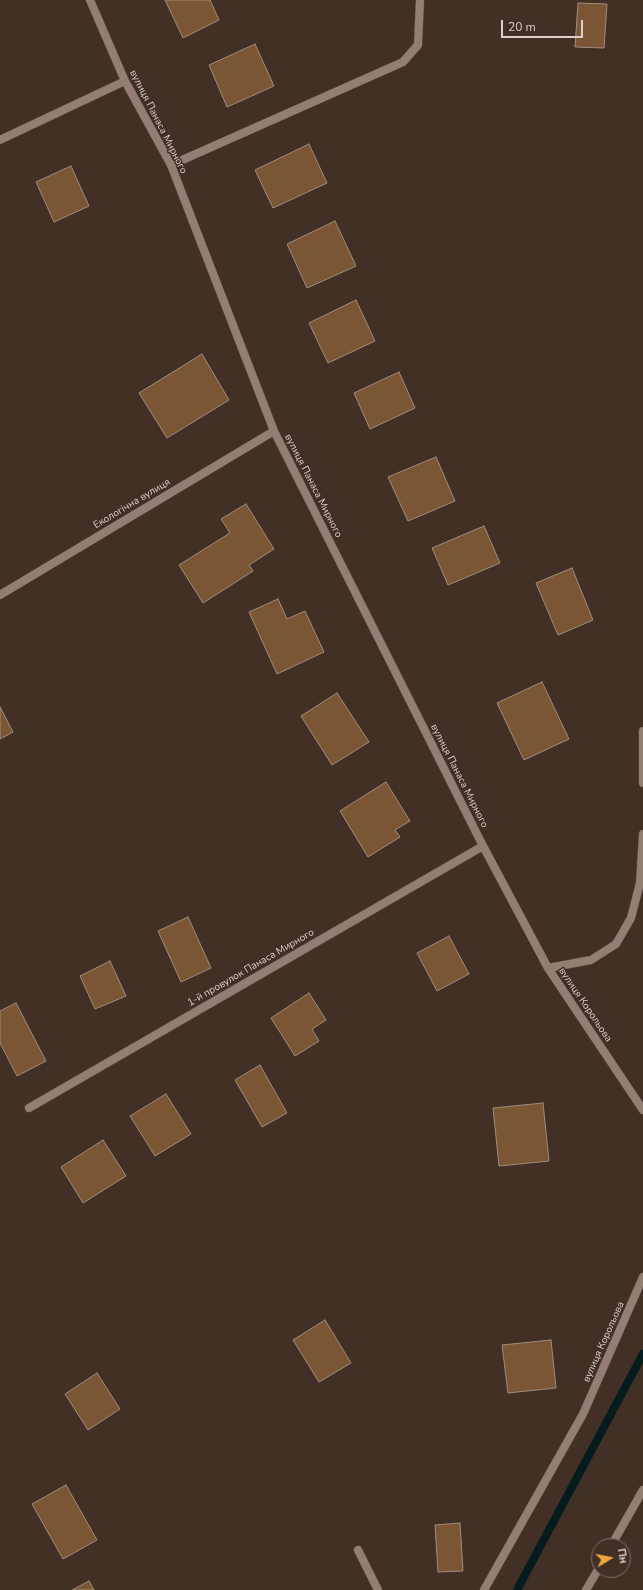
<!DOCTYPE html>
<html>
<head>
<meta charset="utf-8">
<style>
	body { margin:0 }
	#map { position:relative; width:643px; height:1590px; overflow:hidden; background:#422f26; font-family:"Nunito Sans",sans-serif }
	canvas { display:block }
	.north { position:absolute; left:591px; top:1538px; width:40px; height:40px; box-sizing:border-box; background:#422f26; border:1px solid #806f68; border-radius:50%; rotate:80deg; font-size:11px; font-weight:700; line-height:16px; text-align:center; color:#ddd0cb }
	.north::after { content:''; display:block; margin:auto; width:14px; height:18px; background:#f0a73e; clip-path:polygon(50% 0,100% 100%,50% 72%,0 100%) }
	.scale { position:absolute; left:501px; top:20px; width:82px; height:18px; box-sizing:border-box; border:2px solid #ddd0cb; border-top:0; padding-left:5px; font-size:12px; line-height:14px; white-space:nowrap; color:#ddd0cb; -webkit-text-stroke:3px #422f26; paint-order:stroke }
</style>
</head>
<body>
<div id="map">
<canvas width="643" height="1590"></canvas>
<div class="north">Пн</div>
<div class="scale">20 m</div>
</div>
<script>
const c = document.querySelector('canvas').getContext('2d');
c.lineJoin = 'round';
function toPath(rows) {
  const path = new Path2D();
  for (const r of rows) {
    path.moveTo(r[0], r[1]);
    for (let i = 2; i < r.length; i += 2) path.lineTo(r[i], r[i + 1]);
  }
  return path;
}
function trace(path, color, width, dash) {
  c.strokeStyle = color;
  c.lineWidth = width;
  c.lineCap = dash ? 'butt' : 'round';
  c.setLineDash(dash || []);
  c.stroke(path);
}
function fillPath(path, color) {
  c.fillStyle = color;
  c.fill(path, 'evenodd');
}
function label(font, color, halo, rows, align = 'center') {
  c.font = font + ' "Nunito Sans",sans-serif';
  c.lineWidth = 3;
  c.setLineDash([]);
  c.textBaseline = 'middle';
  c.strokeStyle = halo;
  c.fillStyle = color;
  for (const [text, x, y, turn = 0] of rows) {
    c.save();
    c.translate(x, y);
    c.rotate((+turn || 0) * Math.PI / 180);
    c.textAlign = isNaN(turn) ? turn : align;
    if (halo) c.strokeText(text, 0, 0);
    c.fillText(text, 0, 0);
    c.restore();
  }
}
trace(toPath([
	[517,1590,643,1354]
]), '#061b1e', 8);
const building = toPath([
	[165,0,210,0,219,20,183,38,165,0],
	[578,3,607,4,604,48,575,47,578,3],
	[255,44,274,86,227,107,209,65,255,44],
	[309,144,327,183,273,208,255,170,309,144],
	[71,166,89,206,54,222,36,182,71,166],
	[335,221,356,266,307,288,287,244,335,221],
	[356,300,375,341,328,363,309,323,356,300],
	[202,354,229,400,167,438,139,393,202,354],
	[399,372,415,408,370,429,354,393,399,372],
	[436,457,455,501,408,521,388,477,436,457],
	[246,504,274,549,249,565,253,571,203,603,179,565,230,533,221,519,246,504],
	[484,526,500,563,448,585,432,548,484,526],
	[572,568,593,620,558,635,536,583,572,568],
	[278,599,287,619,305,611,324,652,277,674,249,612,278,599],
	[542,682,569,739,524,760,497,703,542,682],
	[337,693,369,742,332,765,301,716,337,693],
	[0,707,13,732,0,739,0,707],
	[386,782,410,821,395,830,400,837,368,857,340,811,386,782],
	[188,917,211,968,181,982,158,931,188,917],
	[449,936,469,974,437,991,417,953,449,936],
	[110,961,126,996,95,1009,80,976,110,961],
	[309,993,326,1020,312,1029,319,1041,295,1056,271,1018,309,993],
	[16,1003,46,1061,17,1076,0,1043,0,1011,16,1003],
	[260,1065,287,1113,262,1127,235,1080,260,1065],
	[166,1094,191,1134,155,1156,130,1116,166,1094],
	[543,1103,549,1161,499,1166,493,1108,543,1103],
	[103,1140,126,1176,83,1203,61,1167,103,1140],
	[325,1320,351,1363,319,1382,293,1340,325,1320],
	[551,1340,556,1388,508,1393,502,1345,551,1340],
	[97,1373,120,1409,88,1430,65,1394,97,1373],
	[66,1485,97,1540,63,1559,32,1504,66,1485],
	[460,1523,463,1571,438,1572,435,1525,460,1523],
	[89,1581,94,1590,72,1590,89,1581]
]);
fillPath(building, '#7b5634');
trace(building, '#a08d7e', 1);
const service = toPath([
	[171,165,403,62,418,45,420,0]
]);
const minor = toPath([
	[90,0,125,81,171,165,274,431,483,846,548,968,643,1110],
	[0,140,125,81],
	[0,595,274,431],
	[643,731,643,783],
	[548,968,591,960,616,944,631,918,640,883,643,834],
	[29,1108,483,846],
	[611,1546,643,1490],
	[358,1550,378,1590],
	[484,1590,583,1414,643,1277],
	[586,1590,599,1568]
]);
trace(service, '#5b4b44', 9);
trace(minor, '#5b4b44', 9);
trace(service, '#947d74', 8);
trace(minor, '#947d74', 8);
label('10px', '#ddd0cb', '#422f26', [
	["вулиця Панаса Мирного",158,122,63],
	["вулиця Панаса Мирного",313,486,63],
	["Екологічна вулиця",132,504,-31],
	["вулиця Панаса Мирного",459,776,63],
	["1-й провулок Панаса Мирного",251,968,-30],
	["вулиця Корольова",585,1005,56],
	["вулиця Корольова",604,1342,-66]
]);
</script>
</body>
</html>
